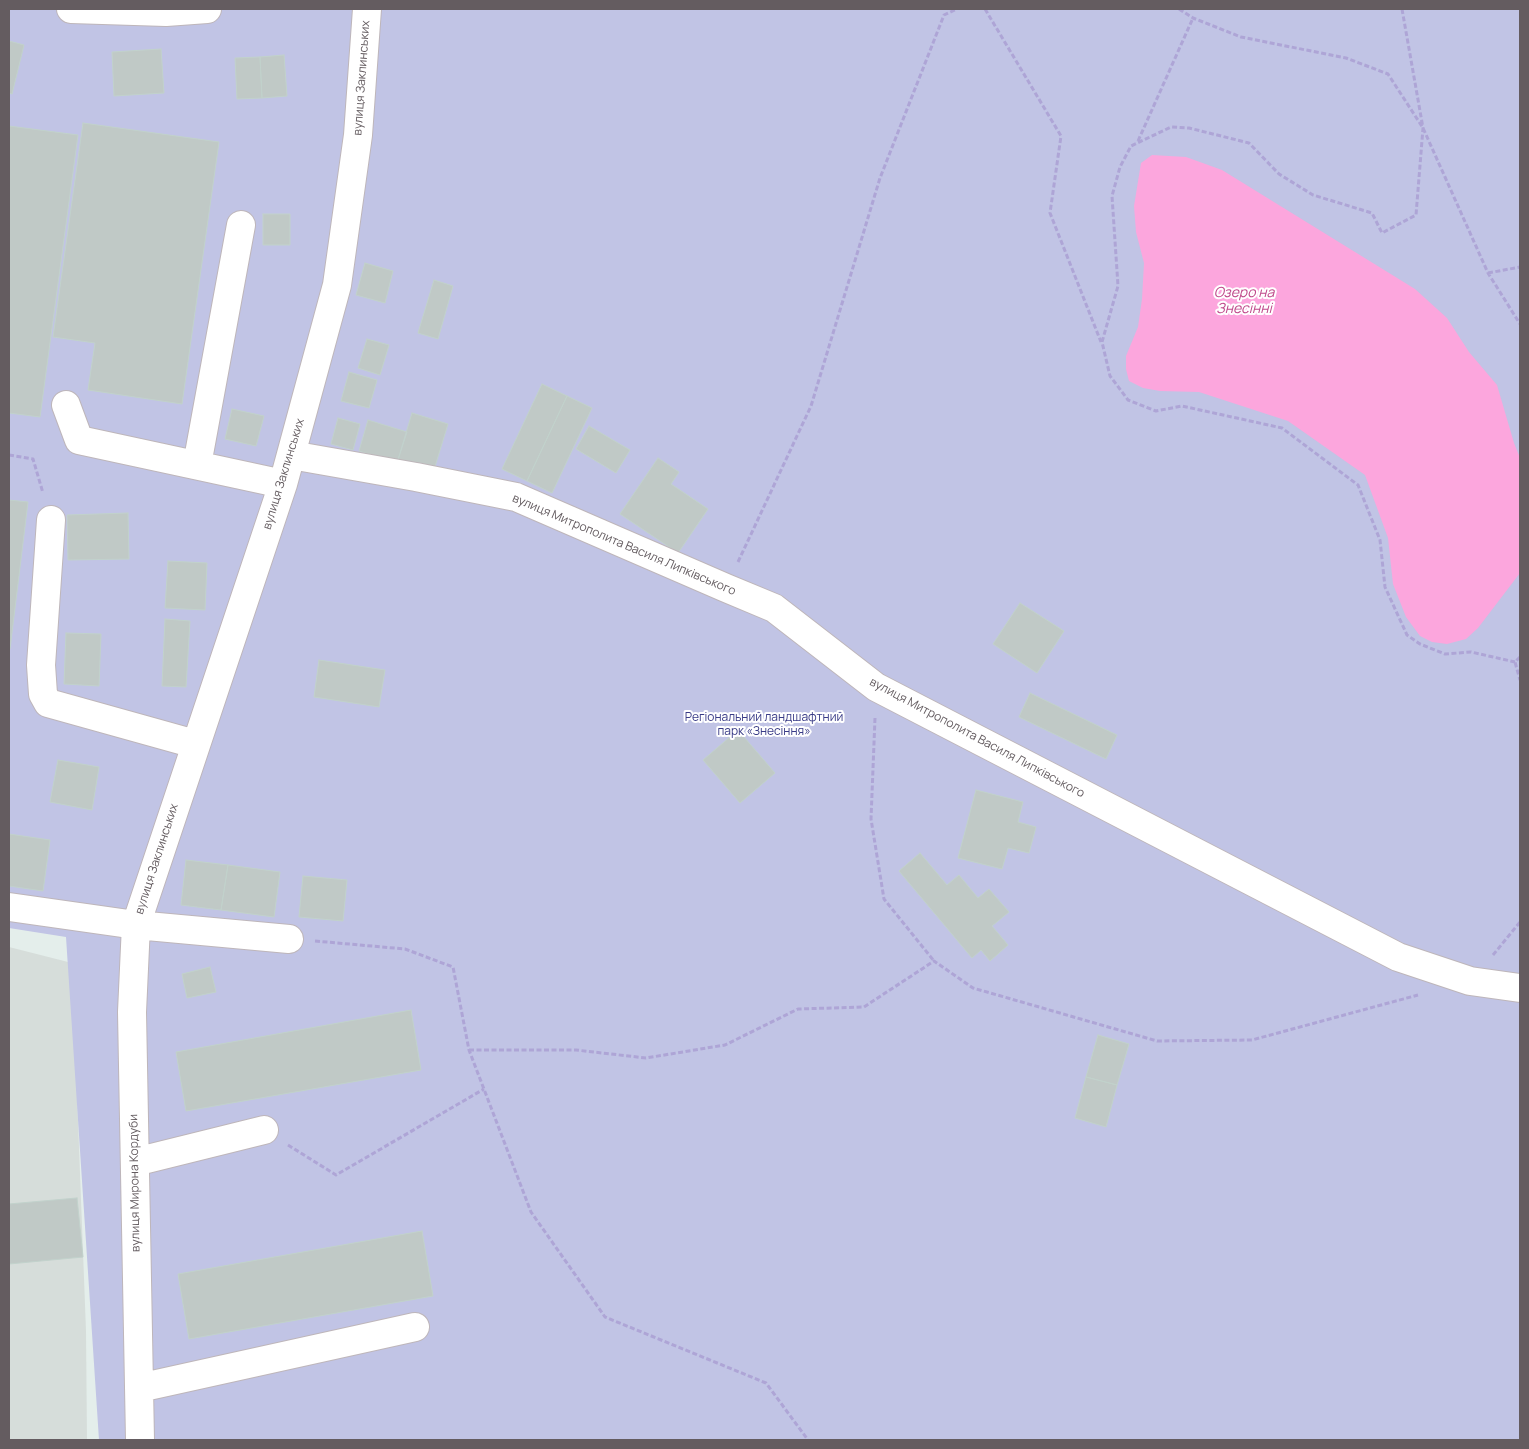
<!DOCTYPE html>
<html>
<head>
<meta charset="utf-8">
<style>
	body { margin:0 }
	#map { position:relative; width:1529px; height:1449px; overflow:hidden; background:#e4eeeb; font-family:Manrope,sans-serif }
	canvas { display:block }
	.frame { position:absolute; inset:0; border:10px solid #645c60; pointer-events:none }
</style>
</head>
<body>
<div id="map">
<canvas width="1529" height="1449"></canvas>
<div class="frame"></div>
</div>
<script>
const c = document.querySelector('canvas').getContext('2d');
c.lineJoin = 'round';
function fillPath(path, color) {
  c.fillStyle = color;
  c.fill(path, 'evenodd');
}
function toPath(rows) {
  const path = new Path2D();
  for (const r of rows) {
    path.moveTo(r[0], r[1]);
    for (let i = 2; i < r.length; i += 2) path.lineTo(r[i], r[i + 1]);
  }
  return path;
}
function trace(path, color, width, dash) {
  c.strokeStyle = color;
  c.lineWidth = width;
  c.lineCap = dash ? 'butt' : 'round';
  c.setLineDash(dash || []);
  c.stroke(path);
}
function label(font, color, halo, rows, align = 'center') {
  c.font = font + ' Manrope,sans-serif';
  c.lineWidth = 4;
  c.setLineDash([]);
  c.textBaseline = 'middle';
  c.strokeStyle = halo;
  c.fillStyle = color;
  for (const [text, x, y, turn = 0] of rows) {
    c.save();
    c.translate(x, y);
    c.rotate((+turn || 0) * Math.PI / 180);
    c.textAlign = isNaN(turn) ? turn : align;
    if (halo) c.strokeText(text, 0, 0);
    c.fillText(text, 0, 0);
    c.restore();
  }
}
fillPath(toPath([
	[9,947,72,963,86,1331,87,1440,9,1440]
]), '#d6ddda');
fillPath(toPath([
	[9,9,1520,9,1520,1440,99,1440,66,937,9,928]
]), '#c1c4e5');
fillPath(toPath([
	[1152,155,1186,157,1222,170,1415,289,1447,318,1469,352,1497,385,1514,443,1520,458,1520,573,1478,628,1466,639,1447,644,1432,642,1420,636,1406,617,1393,584,1388,538,1365,475,1288,421,1199,392,1160,391,1143,388,1129,381,1126,369,1126,356,1138,327,1142,299,1144,263,1136,232,1134,206,1141,163]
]), '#fca6dd');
const building = toPath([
	[9,41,24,45,12,94,9,93,9,41],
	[161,49,164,93,114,96,112,52,161,49],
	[284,55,287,96,262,98,260,57,284,55],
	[260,57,262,98,237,99,235,58,260,57],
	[83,123,219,142,182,404,88,390,95,343,53,337,83,123],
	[9,126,78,135,40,417,9,413,9,126],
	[263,214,290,214,290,245,263,245,263,214],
	[365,263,393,271,385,303,356,295,365,263],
	[434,280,453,286,438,339,418,333,434,280],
	[367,339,389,345,380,375,358,368,367,339],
	[349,372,377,380,369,408,341,401,349,372],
	[542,384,567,396,527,481,502,469,542,384],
	[567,396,592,408,552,493,527,481,567,396],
	[232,409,264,416,256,446,225,439,232,409],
	[412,413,448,424,433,473,397,463,412,413],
	[338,418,360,424,353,450,331,444,338,418],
	[368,420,407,432,397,463,359,451,368,420],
	[589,426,630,450,616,473,576,449,589,426],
	[658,458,679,472,671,484,708,509,678,553,620,514,658,458],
	[9,500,28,502,10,649,9,649,9,500],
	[128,513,129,559,68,560,67,515,128,513],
	[168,561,207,563,205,610,165,608,168,561],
	[1020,603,1064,631,1037,673,993,644,1020,603],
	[165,619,190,621,186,687,162,686,165,619],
	[66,633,101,634,99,686,64,684,66,633],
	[319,660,385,670,379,707,314,697,319,660],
	[1030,693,1117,735,1106,759,1019,717,1030,693],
	[738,730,775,773,740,803,703,760,738,730],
	[58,760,99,767,92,810,50,802,58,760],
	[976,790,1023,802,1018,822,1036,827,1029,853,1008,848,1002,869,958,858,976,790],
	[9,834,50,840,43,891,9,886,9,834],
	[920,853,947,885,959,875,978,898,989,889,1009,912,992,926,1008,945,990,961,981,950,972,958,899,871,920,853],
	[186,860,228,865,221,910,181,905,186,860],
	[228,865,280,872,274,917,221,910,228,865],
	[303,876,347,880,343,921,299,917,303,876],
	[210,967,216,992,187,998,182,974,210,967],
	[411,1010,421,1070,186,1111,176,1052,411,1010],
	[1098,1035,1129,1044,1117,1085,1086,1077,1098,1035],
	[1086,1077,1117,1085,1106,1127,1075,1118,1086,1077],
	[77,1198,83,1257,9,1264,9,1204,77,1198],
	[422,1231,433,1296,189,1339,178,1274,422,1231]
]);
fillPath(building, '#c0c9c6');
trace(building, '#c2d2cc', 1);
const minor = toPath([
	[71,9,166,12,207,9],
	[66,405,79,440,283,484],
	[291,455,416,477,516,497,726,588,774,608,876,687,1398,957,1470,981,1520,988],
	[197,465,241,225],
	[51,520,41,665,43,694,48,703,195,744],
	[9,907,136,925,289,939],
	[135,1162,264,1130],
	[139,1388,415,1327],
	[140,1440,132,1012,136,925,283,484,337,285,358,135,367,9]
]);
trace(minor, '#beb6ba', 30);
trace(toPath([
	[985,9,1061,136,1050,213,1101,342],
	[1179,9,1193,18,1241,37,1346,58,1388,74,1423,128,1488,273,1520,324],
	[1402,9,1423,128,1416,215,1382,233,1372,213,1313,195,1279,174,1249,143,1189,128,1171,127,1131,146,1120,167,1112,196,1118,286,1102,342,1110,376,1128,400,1156,411,1182,406,1282,428,1358,485,1380,540,1385,587,1407,635,1420,644,1445,654,1471,652,1515,662],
	[1138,141,1193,18],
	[1488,273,1520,267],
	[9,455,33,459,43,493],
	[738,562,811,406,880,178,944,15,957,9],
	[1520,657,1515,662,1520,680],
	[875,718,871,819,884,899,934,961],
	[315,941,405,949,453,967,469,1050,531,1212,605,1317,766,1383,808,1440],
	[1493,955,1520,922],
	[469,1050,576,1050,646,1058,725,1045,798,1009,864,1007,934,961,973,988,1157,1041,1252,1040,1418,995],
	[288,1145,336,1175,484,1089]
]), '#aea5d6', 3, [5, 2.5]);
trace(minor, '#fff', 28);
label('12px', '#645c60', '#fff', [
	["вулиця Заклинських",362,78,-86],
	["вулиця Заклинських",284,474,-73],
	["вулиця Митрополита Василя Липківського",624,545,23],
	["вулиця Митрополита Василя Липківського",977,738,28],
	["вулиця Заклинських",157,859,-72],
	["вулиця Мирона Кордуби",135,1183,-91]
]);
label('12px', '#393b86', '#fff', [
	["Регіональний ландшафтний",764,718],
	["парк «Знесіння»",764,732]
]);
label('italic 14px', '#bf498b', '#fff', [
	["Озеро на",1244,293],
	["Знесінні",1244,309]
]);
</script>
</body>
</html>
